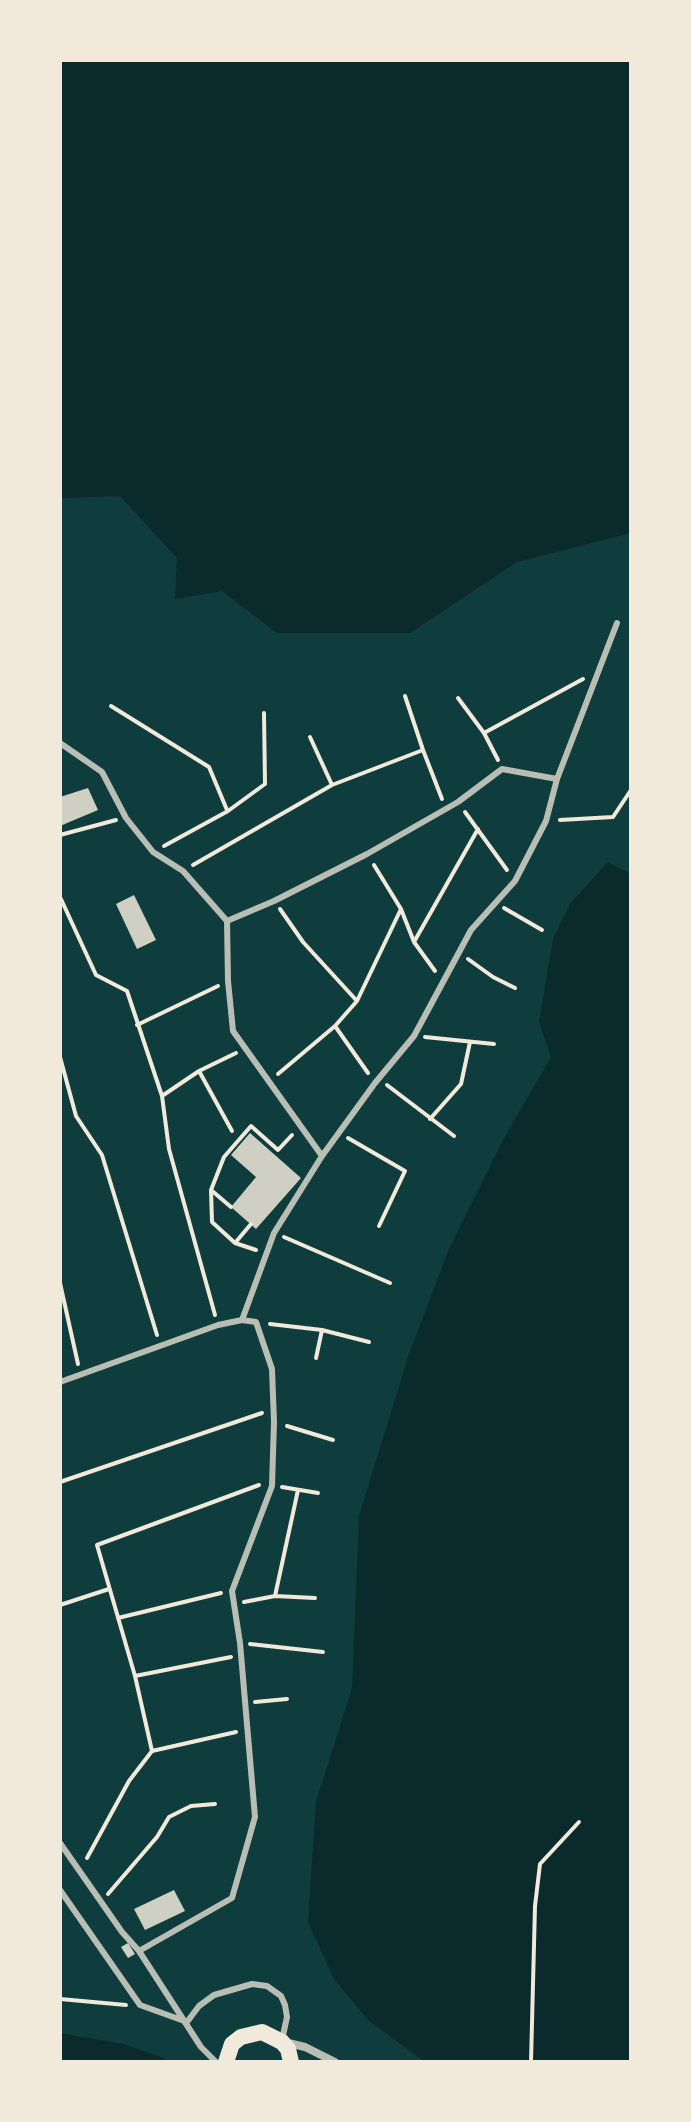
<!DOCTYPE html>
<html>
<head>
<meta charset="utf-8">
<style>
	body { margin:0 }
	#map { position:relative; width:691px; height:2122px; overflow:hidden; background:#0f3d3e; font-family:"Exo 2",sans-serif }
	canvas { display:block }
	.frame { position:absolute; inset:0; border:62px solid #f1e9da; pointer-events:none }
</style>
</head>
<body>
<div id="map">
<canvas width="691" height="2122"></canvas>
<div class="frame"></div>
</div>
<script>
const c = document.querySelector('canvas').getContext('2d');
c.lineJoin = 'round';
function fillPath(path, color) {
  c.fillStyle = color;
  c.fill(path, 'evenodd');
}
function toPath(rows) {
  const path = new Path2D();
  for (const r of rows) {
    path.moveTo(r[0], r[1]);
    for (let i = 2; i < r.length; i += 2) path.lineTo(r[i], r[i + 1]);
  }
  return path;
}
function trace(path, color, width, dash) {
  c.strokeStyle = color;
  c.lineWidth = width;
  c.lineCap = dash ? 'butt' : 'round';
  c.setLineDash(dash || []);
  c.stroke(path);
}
fillPath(toPath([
	[60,60,631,60,631,533,517,562,410,633,277,633,222,591,175,599,177,558,120,496,60,498],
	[608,862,631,874,631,2062,425,2062,369,2021,334,1979,308,1922,316,1802,352,1688,359,1516,409,1354,449,1249,503,1140,551,1057,539,1022,553,939,570,904],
	[60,2033,123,2044,164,2058,167,2062,60,2062]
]), '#0a2a2b');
fillPath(toPath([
	[88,788,98,810,60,826,60,797],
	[134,895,156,940,137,949,116,904],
	[250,1133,301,1178,256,1229,231,1207,256,1177,231,1155],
	[174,1890,185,1911,145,1930,134,1909],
	[128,1943,135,1954,128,1958,121,1947]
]), '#cfcfc3');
trace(toPath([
	[405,696,423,750],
	[458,698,484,733],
	[111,706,209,767,227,810],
	[310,737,332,785],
	[498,760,484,733,583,679],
	[465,812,507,870],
	[560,820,613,817,631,790],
	[60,835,116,820],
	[164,846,228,811,265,784,264,713],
	[193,865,332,785,423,750,442,799],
	[374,865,401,909,414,942,435,971],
	[60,897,96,975,127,991,162,1096,169,1149,215,1315],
	[504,908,542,930],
	[414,942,478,829],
	[468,959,493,977,515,988],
	[357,1001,401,909],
	[137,1025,218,986],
	[335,1026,368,1073],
	[425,1037,494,1044],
	[60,1057,76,1116,102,1155,157,1335],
	[199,1071,232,1131],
	[278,1074,335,1026,357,1001,303,942,280,909],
	[387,1085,454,1136],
	[162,1096,199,1071,236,1053],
	[430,1119,461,1084,470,1042],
	[348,1138,405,1171,379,1226],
	[211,1190,231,1207],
	[284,1237,390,1283],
	[235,1243,251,1224],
	[256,1250,235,1243,212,1222,211,1190,224,1157,251,1126,278,1150,292,1135],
	[60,1283,78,1364],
	[270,1324,322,1330,369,1342],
	[316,1358,322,1330],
	[287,1426,333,1440],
	[60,1482,262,1413],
	[282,1487,318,1493],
	[275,1596,298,1490],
	[244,1602,275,1596,315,1598],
	[60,1605,109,1589],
	[118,1618,221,1593],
	[250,1644,323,1652],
	[135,1676,231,1657],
	[255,1702,287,1699],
	[60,1716,60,1726],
	[152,1751,236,1732],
	[87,1858,129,1781,152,1751,135,1676,97,1545,259,1485],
	[108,1894,157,1837,169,1817,191,1806,215,1804],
	[60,1999,126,2005],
	[531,2062,535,1906,540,1864,579,1822]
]), '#f1e9da', 4);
trace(toPath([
	[60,743,102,772,126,818,153,852,183,871,227,921,228,981,233,1031,322,1156],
	[227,921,274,901,367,854,458,802,502,769,557,779],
	[242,1320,274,1233,322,1156,375,1083,414,1036,471,930,515,881,546,821,557,779,617,623],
	[60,1382,218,1325,242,1320,256,1322,272,1369,274,1422,272,1486,232,1591,240,1643,255,1817,232,1898,139,1951,122,1932,60,1843],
	[60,1890,140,2005,187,2022],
	[139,1951,201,2047,216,2062],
	[187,2022,199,2006,214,1995,252,1984,267,1986,281,1996,285,2005,287,2017,282,2040]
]), '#b8beb3', 6);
trace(toPath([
	[284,2042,305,2047,335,2062]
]), '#b8beb3', 8);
trace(toPath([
	[226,2062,232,2044,241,2037,262,2032,282,2042,288,2049,291,2062]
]), '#f1e9da', 16);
</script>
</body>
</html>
